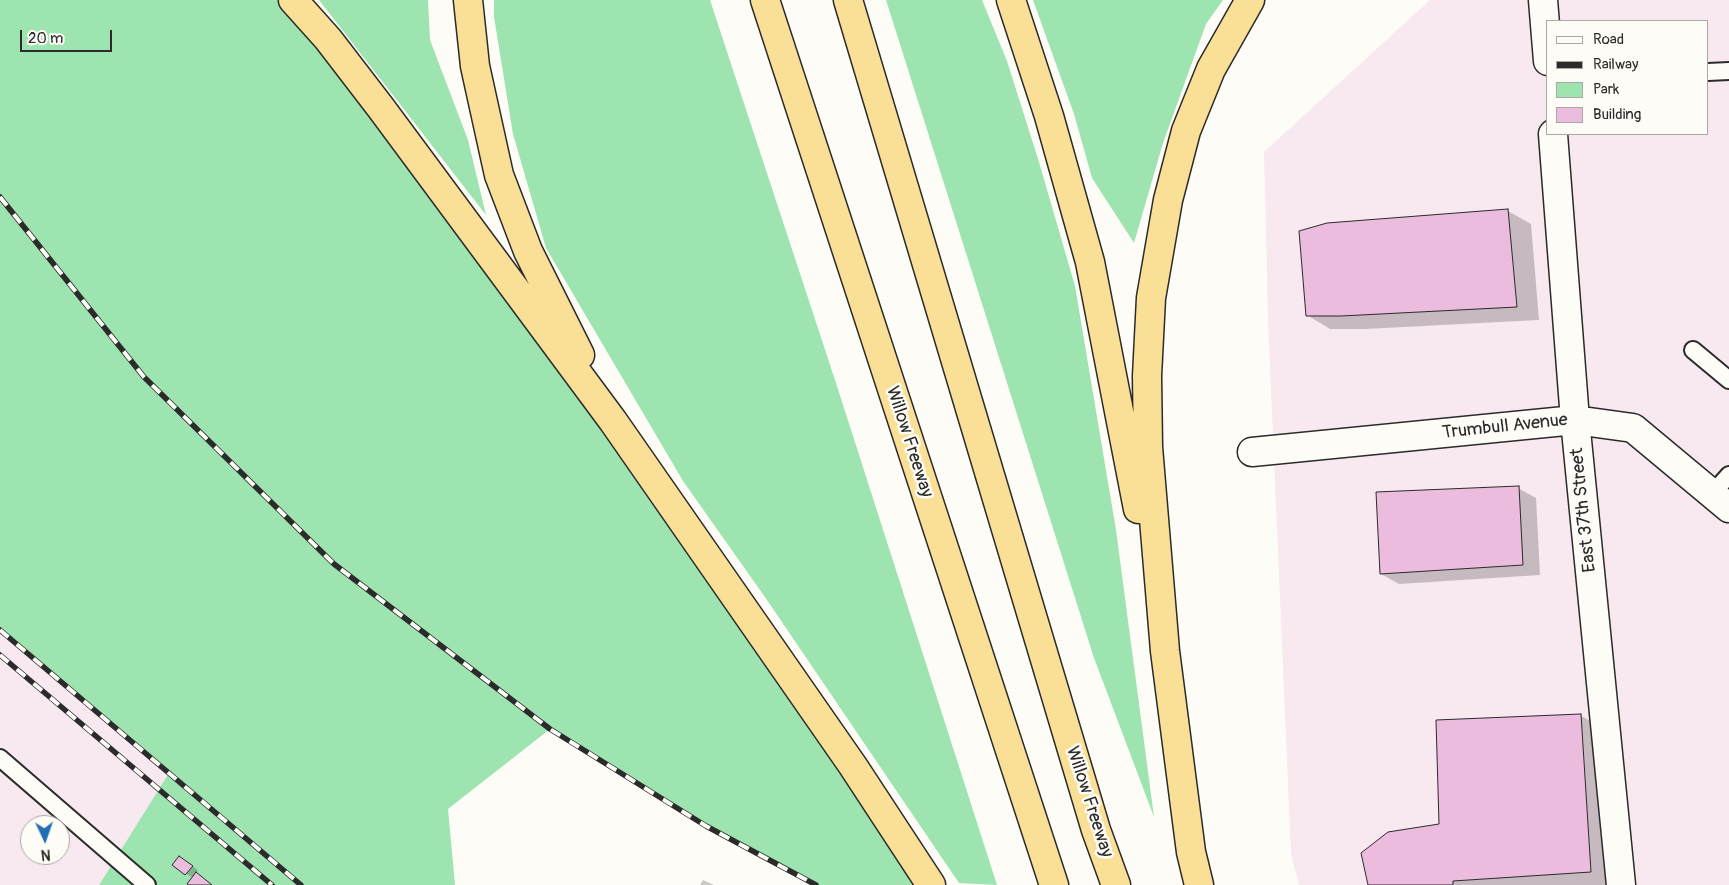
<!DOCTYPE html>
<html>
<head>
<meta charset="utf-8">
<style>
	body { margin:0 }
	#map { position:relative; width:1729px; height:885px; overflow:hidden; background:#fdfcf7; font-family:Pangolin,sans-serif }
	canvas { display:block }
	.legend { position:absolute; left:1546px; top:20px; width:162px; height:115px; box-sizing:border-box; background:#fdfcf7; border:1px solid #a9a8a5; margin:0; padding:6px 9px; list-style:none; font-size:15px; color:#2b2b2b }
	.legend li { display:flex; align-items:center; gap:10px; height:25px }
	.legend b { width:25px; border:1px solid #a9a8a5 }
	.north { position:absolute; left:20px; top:815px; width:50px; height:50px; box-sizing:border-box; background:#fdfcf7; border:1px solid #a9a8a5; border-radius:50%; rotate:177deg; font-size:14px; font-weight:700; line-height:20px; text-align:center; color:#2b2b2b }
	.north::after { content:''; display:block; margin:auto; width:18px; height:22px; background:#1f6fb2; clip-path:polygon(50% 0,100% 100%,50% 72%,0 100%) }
	.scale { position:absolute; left:20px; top:30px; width:92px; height:22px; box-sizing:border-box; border:2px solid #2b2b2b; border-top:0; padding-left:6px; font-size:15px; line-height:18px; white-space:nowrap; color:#2b2b2b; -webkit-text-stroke:4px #fdfcf7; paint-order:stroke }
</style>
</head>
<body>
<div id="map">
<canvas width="1729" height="885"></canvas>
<ul class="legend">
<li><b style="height:6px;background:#fdfcf7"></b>Road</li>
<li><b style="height:6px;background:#2b2b2b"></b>Railway</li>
<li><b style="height:14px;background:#9ee4b0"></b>Park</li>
<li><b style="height:14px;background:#ebbcde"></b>Building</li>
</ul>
<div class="north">N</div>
<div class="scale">20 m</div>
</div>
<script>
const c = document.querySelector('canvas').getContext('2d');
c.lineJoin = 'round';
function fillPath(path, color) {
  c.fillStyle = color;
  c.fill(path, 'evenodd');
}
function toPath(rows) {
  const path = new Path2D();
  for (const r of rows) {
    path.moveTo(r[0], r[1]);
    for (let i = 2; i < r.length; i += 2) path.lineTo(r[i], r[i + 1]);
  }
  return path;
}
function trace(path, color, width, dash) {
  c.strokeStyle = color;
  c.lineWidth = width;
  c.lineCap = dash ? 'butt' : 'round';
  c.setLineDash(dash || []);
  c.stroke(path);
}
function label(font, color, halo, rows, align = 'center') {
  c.font = font + ' Pangolin,sans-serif';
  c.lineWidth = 5;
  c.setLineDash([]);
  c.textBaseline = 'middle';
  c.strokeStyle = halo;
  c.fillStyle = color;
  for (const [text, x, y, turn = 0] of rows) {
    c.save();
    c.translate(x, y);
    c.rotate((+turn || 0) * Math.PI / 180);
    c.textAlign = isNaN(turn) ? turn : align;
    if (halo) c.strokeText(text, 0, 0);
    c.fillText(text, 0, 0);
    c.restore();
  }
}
fillPath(toPath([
	[1430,0,1729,0,1729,885,1299,885,1291,854,1268,320,1264,152],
	[1548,21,1708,21,1708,134,1548,134],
	[0,630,169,773,99,885,0,885],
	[30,825,60,825,60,855,30,855]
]), '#f8e9f0');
fillPath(toPath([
	[0,0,293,0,931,885,816,885,706,826,550,729,448,809,455,885,99,885,169,773,0,630],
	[319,0,428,0,430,40,468,140,486,215],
	[494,0,710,0,836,383,997,885,959,883,767,600,683,481,546,248,513,134,494,17],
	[886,0,982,0,1007,61,1039,162,1075,286,1116,530,1154,817,1094,658],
	[1033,0,1223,0,1206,24,1163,143,1134,243,1092,178,1074,114]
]), '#9ee4b0');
fillPath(toPath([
	[1508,211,1531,224,1539,320,1365,329,1330,329,1307,315],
	[1518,488,1536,498,1540,575,1399,584,1381,574],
	[1580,715,1603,729,1613,885,1369,885,1440,825],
	[185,861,198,870,195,873,212,885,191,885,193,878,173,865],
	[703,880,714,885,700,885]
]), '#0003');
const building = toPath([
	[1508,209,1517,307,1341,316,1306,316,1299,231,1327,223,1508,209],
	[1519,486,1523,565,1380,574,1376,492,1519,486],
	[1581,714,1591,872,1453,881,1453,885,1368,885,1361,853,1388,832,1439,824,1436,720,1581,714],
	[179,856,193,866,185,875,172,865,179,856],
	[196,872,212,885,189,885,187,884,196,872]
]);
fillPath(building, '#ebbcde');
trace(building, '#2b2b2b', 1);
const lane = toPath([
	[1708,72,1729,71],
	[1693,350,1729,380],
	[1712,494,1729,475],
	[0,758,147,885]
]);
const street = toPath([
	[1543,0,1548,61],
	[1553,134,1575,420,1621,885],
	[1252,452,1575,420,1633,428,1729,508]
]);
const highway = toPath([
	[293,0,328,39,381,108,613,421,853,766,931,885],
	[468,0,475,66,499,175,528,251,580,355],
	[765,0,1054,885],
	[848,0,1096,830,1116,885],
	[1011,0,1049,116,1090,262,1138,509],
	[1199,885,1191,852,1165,651,1148,447,1147,376,1151,298,1168,200,1186,131,1211,69,1250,0]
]);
trace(lane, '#2b2b2b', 20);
trace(street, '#2b2b2b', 31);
trace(highway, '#2b2b2b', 31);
trace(lane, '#fdfcf7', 16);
trace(street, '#fdfcf7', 28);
trace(highway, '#fadf96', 28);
const rail = toPath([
	[0,197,144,377,334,564,550,729,706,826,816,885],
	[0,630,301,885],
	[0,655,272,885]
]);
trace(rail, '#2b2b2b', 5.5);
trace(rail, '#fdfcf7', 4, [11]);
label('18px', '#2b2b2b', '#fdfcf7', [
	["Trumbull Avenue",1505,427,-6],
	["Willow Freeway",909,442,72],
	["East 37th Street",1584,510,-96],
	["Willow Freeway",1089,802,72]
]);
</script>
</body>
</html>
